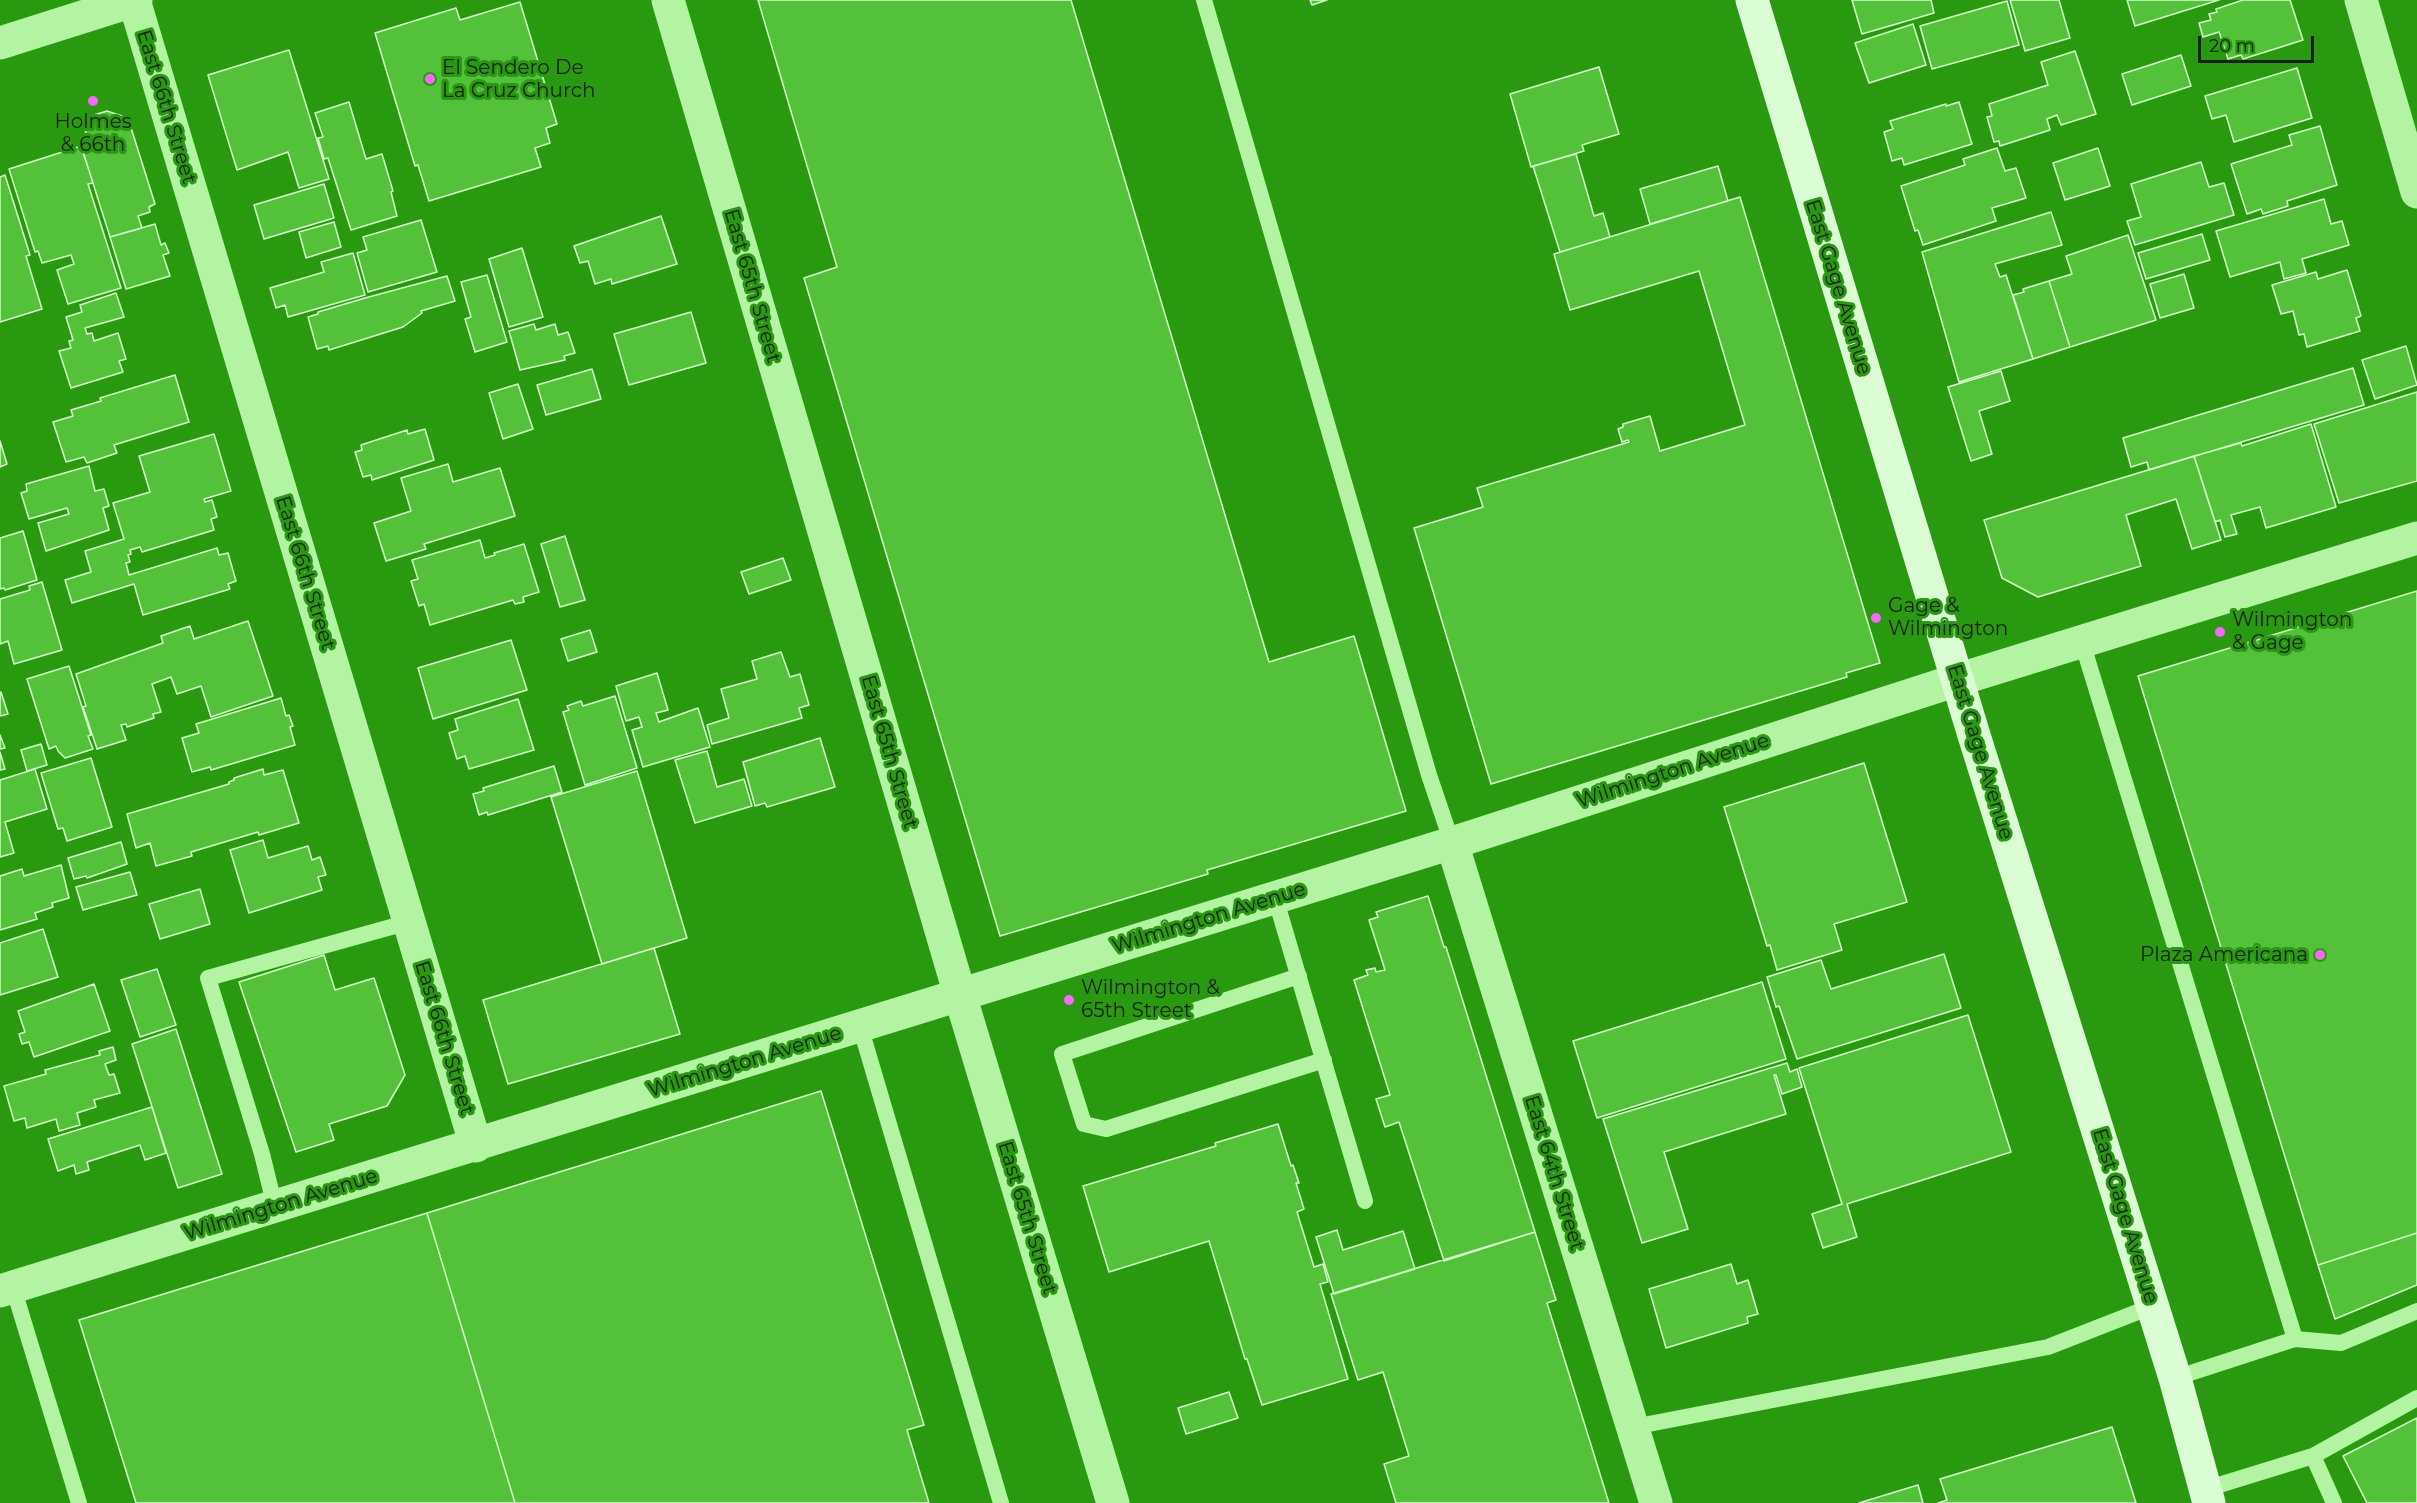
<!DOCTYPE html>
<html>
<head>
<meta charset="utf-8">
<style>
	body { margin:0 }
	#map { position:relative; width:2417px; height:1503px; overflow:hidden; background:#299a10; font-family:Montserrat,sans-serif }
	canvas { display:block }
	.scale { position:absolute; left:2198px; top:36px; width:116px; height:27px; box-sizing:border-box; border:3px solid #1d1d1d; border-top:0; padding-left:8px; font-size:18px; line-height:21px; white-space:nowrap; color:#1d1d1d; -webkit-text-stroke:4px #299a10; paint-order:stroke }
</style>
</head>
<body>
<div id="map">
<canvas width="2417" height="1503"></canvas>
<div class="scale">20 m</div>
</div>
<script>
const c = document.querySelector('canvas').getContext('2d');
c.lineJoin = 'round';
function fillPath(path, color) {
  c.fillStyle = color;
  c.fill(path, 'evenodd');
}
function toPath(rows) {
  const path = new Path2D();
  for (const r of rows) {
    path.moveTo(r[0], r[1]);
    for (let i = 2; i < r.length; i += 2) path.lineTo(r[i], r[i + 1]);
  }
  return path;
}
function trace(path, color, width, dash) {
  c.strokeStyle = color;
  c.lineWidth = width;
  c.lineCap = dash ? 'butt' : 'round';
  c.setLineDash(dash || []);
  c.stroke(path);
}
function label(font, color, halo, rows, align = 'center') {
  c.font = font + ' Montserrat,sans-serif';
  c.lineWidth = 6;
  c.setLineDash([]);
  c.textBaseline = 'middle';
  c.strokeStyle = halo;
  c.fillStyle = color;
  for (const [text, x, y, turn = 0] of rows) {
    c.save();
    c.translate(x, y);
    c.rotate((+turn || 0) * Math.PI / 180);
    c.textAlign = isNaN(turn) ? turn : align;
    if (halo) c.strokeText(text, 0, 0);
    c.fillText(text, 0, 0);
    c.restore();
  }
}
const building = toPath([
	[758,0,1071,0,1269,662,1354,636,1406,811,1207,870,1208,874,1000,936,804,278,837,267,758,0],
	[1310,0,1327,0,1312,5,1310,0],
	[1852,0,1931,0,1934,13,1862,34,1852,0],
	[2010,0,2059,0,2070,38,2025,51,2010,0],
	[2127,0,2219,0,2135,26,2127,0],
	[2243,0,2290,0,2303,40,2243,59,2241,55,2228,59,2219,32,2203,37,2199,23,2211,20,2209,14,2217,12,2216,9,2243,0],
	[2007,1,2019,45,1932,69,1920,26,2007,1],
	[520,2,557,124,546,128,550,143,535,148,541,167,429,201,418,165,415,166,375,33,456,8,460,20,520,2],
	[1913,24,1926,65,1869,83,1855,43,1913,24],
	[289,50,329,179,299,188,288,152,237,170,208,75,289,50],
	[2075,51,2096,114,2061,125,2057,115,2047,119,2050,130,2000,146,1999,141,1994,142,1987,117,1992,116,1989,104,2048,85,2041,62,2075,51],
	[2181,55,2191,86,2132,105,2122,74,2181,55],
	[1599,67,1619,134,1582,145,1584,151,1531,167,1510,94,1599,67],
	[2297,68,2312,118,2234,142,2226,115,2212,119,2205,96,2297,68],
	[349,102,366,159,382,154,393,191,391,192,397,216,351,230,328,158,324,159,318,138,323,137,315,113,349,102],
	[1959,102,1972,144,1904,165,1902,158,1892,161,1884,132,1893,129,1890,121,1946,104,1946,106,1959,102],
	[107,111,128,118,155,204,149,207,150,212,138,216,142,228,110,237,80,142,88,139,81,119,107,111],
	[2320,126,2337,185,2287,201,2288,206,2263,214,2261,209,2247,214,2231,164,2292,145,2289,135,2320,126],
	[81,146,93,183,88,184,121,288,68,304,57,270,74,264,71,255,42,263,38,251,35,252,9,169,81,146],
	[1997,148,2005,171,2016,168,2026,198,1992,208,1996,221,1923,245,1918,230,1915,231,1901,186,1965,165,1963,159,1997,148],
	[2098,148,2110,186,2065,200,2053,163,2098,148],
	[1576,154,1594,216,1603,213,1610,237,1560,252,1533,166,1576,154],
	[2201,162,2209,187,2224,183,2234,215,2135,245,2127,221,2141,217,2131,184,2201,162],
	[1718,166,1728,201,1650,224,1640,189,1718,166],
	[5,175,30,255,26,256,42,309,0,322,0,177,5,175],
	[324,184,334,218,264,239,254,205,324,184],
	[1740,197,1880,663,1846,673,1847,677,1491,784,1414,528,1483,507,1477,488,1629,442,1628,440,1622,442,1618,429,1623,427,1623,424,1650,416,1660,451,1745,425,1699,271,1570,310,1554,254,1740,197],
	[2324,199,2331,224,2342,221,2349,245,2302,259,2306,273,2284,279,2280,262,2230,277,2216,231,2324,199],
	[2051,212,2062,245,1995,264,2000,277,2006,275,2033,359,1959,382,1922,252,2051,212],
	[661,216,677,264,612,284,611,279,595,284,588,261,580,263,574,246,661,216],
	[421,220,437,272,368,292,357,253,367,250,363,237,421,220],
	[334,222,341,247,306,258,299,232,334,222],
	[155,224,161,245,165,243,169,253,163,255,170,276,126,289,110,237,155,224],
	[2202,234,2210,260,2146,279,2138,253,2202,234],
	[2128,235,2156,320,2070,347,2049,281,2072,274,2066,256,2128,235],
	[522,248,543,317,509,327,489,259,522,248],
	[353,253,365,295,288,317,285,305,276,308,270,288,324,272,321,262,353,253],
	[2347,270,2361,316,2356,318,2360,331,2307,347,2304,334,2299,335,2293,311,2281,314,2272,285,2316,272,2318,279,2347,270],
	[2184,274,2194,308,2160,318,2150,284,2184,274],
	[487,275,507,342,475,352,465,319,471,317,461,282,487,275],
	[447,276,455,301,421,311,422,313,403,327,329,350,328,346,317,349,308,317,318,314,318,312,365,298,447,276],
	[2049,281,2070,347,2033,359,2013,295,2024,292,2023,289,2049,281],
	[116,293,124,317,85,328,87,334,92,333,94,341,118,333,126,359,119,361,123,372,71,388,59,351,71,348,69,341,73,340,66,317,82,312,80,305,116,293],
	[691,312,706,363,629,385,614,334,691,312],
	[534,324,536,330,555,324,558,335,568,332,575,353,564,356,565,360,520,370,509,331,534,324],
	[2406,346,2417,385,2375,399,2362,360,2406,346],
	[2353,368,2364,405,2149,470,2147,462,2131,467,2123,438,2353,368],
	[592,369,601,399,546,415,537,385,592,369],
	[2001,371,2010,401,1979,411,1992,454,1971,461,1948,387,2001,371],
	[175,375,189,422,114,445,117,453,87,463,84,457,66,462,53,422,73,416,71,410,101,401,100,398,175,375],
	[518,384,533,429,503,439,489,393,518,384],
	[2417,392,2417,481,2339,503,2314,424,2417,392],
	[2311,424,2336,507,2266,528,2260,507,2231,515,2237,534,2225,537,2220,520,2215,522,2194,456,2241,443,2242,446,2311,424],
	[425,429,434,460,372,480,371,475,363,477,355,452,362,450,361,445,407,430,408,434,425,429],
	[214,434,231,491,204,499,205,502,212,500,217,517,211,519,214,530,142,552,140,547,130,550,131,554,128,555,130,562,126,563,129,575,217,548,219,555,228,553,236,581,228,584,230,589,143,615,134,584,72,603,65,580,91,572,85,551,124,539,113,503,150,492,139,456,214,434],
	[0,441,7,464,0,467,0,441],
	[2194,456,2221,540,2192,549,2176,499,2126,515,2141,566,2038,597,2002,578,1984,520,2194,456],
	[448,464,453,482,500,468,515,516,424,544,426,549,386,561,374,523,411,511,401,478,448,464],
	[89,466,95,491,104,489,109,506,103,508,109,530,46,551,38,523,69,514,67,508,29,519,21,493,27,491,26,484,89,466],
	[23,531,37,580,5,590,4,588,0,589,0,538,23,531],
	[565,536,585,600,560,607,541,544,565,536],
	[480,540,485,558,495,555,494,553,524,544,539,592,523,597,524,602,515,604,513,600,430,625,424,604,419,606,411,581,418,579,412,560,480,540],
	[783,558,791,580,749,594,741,572,783,558],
	[42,582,62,650,14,664,8,641,0,644,0,599,30,590,29,586,42,582],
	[2417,591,2417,1233,2318,1265,2138,676,2417,591],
	[248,621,273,696,211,717,201,686,177,694,171,677,152,684,161,712,153,714,154,718,127,727,126,724,121,725,126,740,97,749,83,707,86,706,76,674,163,643,161,636,190,626,194,639,248,621],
	[590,630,597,652,568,661,561,639,590,630],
	[511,640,527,690,433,719,418,668,511,640],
	[781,652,790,677,800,674,809,705,799,708,802,718,712,744,707,725,729,718,721,689,757,679,752,661,781,652],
	[69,666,91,735,88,736,93,749,65,758,58,751,56,746,49,749,27,679,69,666],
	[657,673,668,710,656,713,659,722,698,708,710,747,643,767,632,730,642,727,639,717,626,721,616,686,657,673],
	[1,692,8,714,0,716,0,693,1,692],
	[615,696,637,768,585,785,563,712,569,710,567,706,581,701,583,706,615,696],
	[281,698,286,716,289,715,293,726,290,727,295,745,211,770,210,767,192,772,182,738,199,733,196,724,281,698],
	[518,699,534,750,469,769,465,756,457,759,449,733,458,730,455,719,518,699],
	[0,735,5,748,0,749,0,735],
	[820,738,835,787,767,807,765,803,755,806,743,762,820,738],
	[41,744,47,765,27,771,21,750,41,744],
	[707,751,717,787,744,779,752,806,695,823,675,760,707,751],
	[0,752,5,769,0,770,0,752],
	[91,758,112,827,67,841,63,828,58,829,41,773,91,758],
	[1864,763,1907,902,1834,924,1842,950,1777,970,1770,945,1767,946,1724,807,1864,763],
	[554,766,562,792,488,815,487,812,479,815,473,794,484,791,483,788,554,766],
	[35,769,47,809,5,822,14,853,0,857,0,780,35,769],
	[263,769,264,775,283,770,299,823,259,835,258,832,191,852,192,856,156,866,150,843,136,848,127,814,229,784,229,782,234,780,234,778,263,769],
	[637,771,687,938,602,964,551,797,637,771],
	[263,840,268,858,308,846,312,860,320,857,326,875,318,877,322,890,249,913,230,850,263,840],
	[121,842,127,864,87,878,86,876,74,879,68,858,121,842],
	[61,865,69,898,52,903,53,907,35,913,37,919,0,930,0,876,22,869,24,876,61,865],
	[130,872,137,895,83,910,76,887,130,872],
	[200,889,210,924,160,939,149,904,200,889],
	[1428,896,1444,947,1446,947,1535,1232,1444,1261,1399,1122,1385,1127,1376,1099,1390,1095,1354,980,1368,975,1366,970,1375,968,1376,972,1385,970,1369,920,1378,917,1376,912,1428,896],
	[43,929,58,977,0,995,0,943,43,929],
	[654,948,680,1034,508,1084,483,1000,654,948],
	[1944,954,1961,1008,1797,1059,1779,1006,1776,1007,1767,977,1821,960,1831,989,1944,954],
	[324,955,335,990,374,978,405,1075,387,1106,329,1124,334,1140,296,1152,239,982,324,955],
	[157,969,176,1025,140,1037,121,980,157,969],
	[1762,982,1786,1059,1597,1118,1573,1041,1762,982],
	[94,984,110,1031,34,1057,29,1042,22,1044,19,1034,25,1032,18,1011,94,984],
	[1968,1015,2011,1152,1847,1204,1857,1237,1823,1248,1812,1214,1842,1204,1799,1068,1968,1015],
	[176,1029,222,1174,178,1188,132,1044,176,1029],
	[113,1047,116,1060,105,1064,109,1075,114,1074,120,1093,94,1100,96,1107,77,1113,80,1125,59,1131,56,1119,27,1128,25,1118,14,1121,4,1086,46,1074,45,1070,100,1055,99,1051,113,1047],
	[1787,1063,1790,1072,1797,1069,1802,1087,1782,1094,1776,1075,1774,1075,1786,1114,1664,1152,1688,1229,1642,1243,1603,1119,1787,1063],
	[821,1091,924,1425,907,1430,929,1503,515,1503,427,1213,821,1091],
	[152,1107,166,1153,145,1160,140,1145,87,1162,89,1170,76,1174,74,1165,58,1171,48,1139,152,1107],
	[1278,1124,1291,1166,1293,1165,1299,1183,1296,1183,1304,1209,1297,1212,1314,1267,1323,1264,1328,1282,1320,1284,1348,1379,1262,1405,1247,1359,1245,1359,1209,1241,1109,1272,1083,1186,1216,1146,1215,1143,1278,1124],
	[427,1213,515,1503,136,1503,79,1320,427,1213],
	[1337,1230,1343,1250,1403,1231,1415,1269,1334,1294,1316,1237,1337,1230],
	[1535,1232,1556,1300,1547,1303,1609,1503,1396,1503,1384,1464,1409,1456,1383,1372,1358,1380,1331,1294,1535,1232],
	[2417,1233,2417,1285,2335,1319,2318,1265,2417,1233],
	[1731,1264,1737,1284,1748,1280,1758,1314,1747,1317,1748,1323,1666,1348,1649,1289,1731,1264],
	[1229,1392,1238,1418,1186,1434,1178,1408,1229,1392],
	[2417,1418,2417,1503,2367,1503,2343,1456,2417,1418],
	[2112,1427,2136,1503,1938,1503,1947,1500,1940,1479,2112,1427],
	[1918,1485,1923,1503,1859,1503,1918,1485]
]);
fillPath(building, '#53c139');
trace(building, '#d5fecb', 1.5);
trace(toPath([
	[1204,0,1429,775,1452,843],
	[2082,642,2295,1339,2175,1378],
	[1275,897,1365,1201],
	[1299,976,1062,1054,1084,1124,1106,1129,1324,1060],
	[860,1026,1001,1503],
	[275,1207,262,1154,208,978,409,922],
	[13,1287,79,1503],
	[2295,1339,2341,1343,2417,1311],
	[1633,1427,2048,1347,2153,1306],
	[2313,1456,2334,1503],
	[2206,1489,2313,1456,2417,1398]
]), '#b3f4a3', 16);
trace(toPath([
	[134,0,476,1146],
	[668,0,960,995,1113,1503],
	[2361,0,2417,192],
	[1452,843,1656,1503],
	[0,1291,1452,843,1957,680,2417,538]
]), '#b3f4a3', 33);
trace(toPath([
	[0,43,136,0]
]), '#b3f4a3', 33);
trace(toPath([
	[1752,0,1973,732,2175,1378,2209,1503]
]), '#dbfdd3', 33);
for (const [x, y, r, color] of [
	[430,79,6,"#fa66ff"],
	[93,101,6,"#fa66ff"],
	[1876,618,6,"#fa66ff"],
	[2220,632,6,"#fa66ff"],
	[2320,955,6,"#fa66ff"],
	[1069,1000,6,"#fa66ff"]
]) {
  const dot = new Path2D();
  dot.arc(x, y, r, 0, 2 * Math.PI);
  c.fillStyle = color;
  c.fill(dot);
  trace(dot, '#299a10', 2);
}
label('20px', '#1d1d1d', '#299a10', [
	["El Sendero De",442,68],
	["La Cruz Church",442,91],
	["Holmes",93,122,"center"],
	["& 66th",93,145,"center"],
	["Gage &",1888,606],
	["Wilmington",1888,629],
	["Wilmington",2232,620],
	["& Gage",2232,643],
	["Plaza Americana",2308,955,"right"],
	["Wilmington &",1081,988],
	["65th Street",1081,1011]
], 'left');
label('20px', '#1d1d1d', '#299a10', [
	["East 66th Street",166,107,73],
	["East 65th Street",752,286,74],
	["East Gage Avenue",1838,287,73],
	["East 66th Street",305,573,73],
	["East 65th Street",889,752,74],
	["East Gage Avenue",1980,752,73],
	["Wilmington Avenue",1673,771,-18],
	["Wilmington Avenue",1209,918,-17],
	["East 66th Street",444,1038,73],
	["Wilmington Avenue",745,1062,-17],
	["East 64th Street",1554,1173,73],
	["Wilmington Avenue",281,1205,-17],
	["East Gage Avenue",2125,1216,73],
	["East 65th Street",1027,1218,73]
]);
</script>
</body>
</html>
